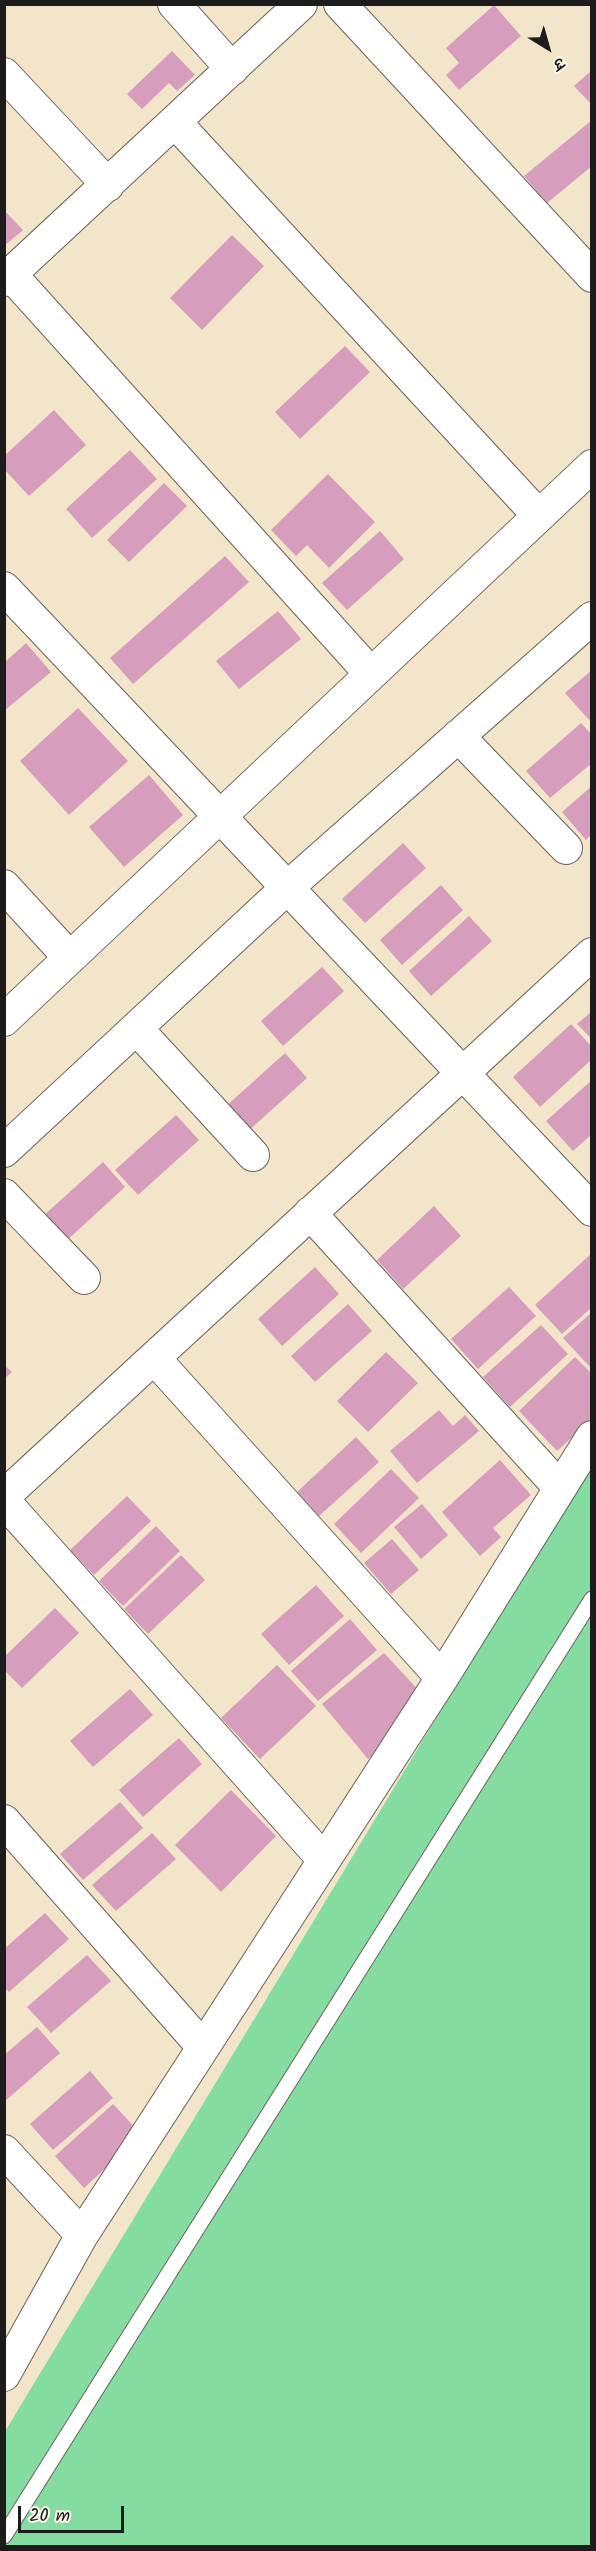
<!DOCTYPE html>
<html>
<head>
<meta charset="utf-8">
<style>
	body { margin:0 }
	#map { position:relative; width:596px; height:2551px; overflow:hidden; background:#f2e5ca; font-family:Kalam,"Playpen Sans Deva",sans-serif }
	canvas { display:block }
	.frame { position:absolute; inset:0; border:6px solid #1c1c1c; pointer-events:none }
	.north { position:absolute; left:518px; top:18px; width:60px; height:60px; -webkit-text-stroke:4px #fbf7ec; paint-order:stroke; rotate:143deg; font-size:16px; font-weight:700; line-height:24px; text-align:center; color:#1c1c1c }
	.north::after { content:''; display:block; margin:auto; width:21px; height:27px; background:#1c1c1c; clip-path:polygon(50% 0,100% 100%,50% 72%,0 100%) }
	.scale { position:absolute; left:18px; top:2506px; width:106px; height:27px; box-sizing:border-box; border:3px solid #1c1c1c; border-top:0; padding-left:8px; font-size:18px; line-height:21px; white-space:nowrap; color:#1c1c1c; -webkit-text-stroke:4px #fbf7ec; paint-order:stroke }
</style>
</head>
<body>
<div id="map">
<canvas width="596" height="2551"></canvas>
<div class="frame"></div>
<div class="north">उ</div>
<div class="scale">20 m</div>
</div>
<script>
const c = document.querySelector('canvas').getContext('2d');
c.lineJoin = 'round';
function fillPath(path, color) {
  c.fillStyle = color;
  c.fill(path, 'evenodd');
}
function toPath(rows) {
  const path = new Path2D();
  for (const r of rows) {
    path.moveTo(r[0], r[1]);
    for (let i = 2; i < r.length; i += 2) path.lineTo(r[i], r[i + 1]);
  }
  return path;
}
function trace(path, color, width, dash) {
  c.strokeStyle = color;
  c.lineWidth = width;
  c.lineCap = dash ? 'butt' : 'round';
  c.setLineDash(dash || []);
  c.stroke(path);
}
fillPath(toPath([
	[591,1462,591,2546,5,2546,4,2433]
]), '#84dca0');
fillPath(toPath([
	[494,5,521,36,459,90,446,75,459,63,446,48],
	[172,51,195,75,177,91,169,83,142,109,127,94],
	[592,70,592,105,574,86],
	[592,120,592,166,547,203,524,176],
	[4,210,23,230,4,246],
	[232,235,264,266,202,330,170,298],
	[345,346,370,372,300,439,275,412],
	[54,410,86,445,29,496,4,469,4,456],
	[130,450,157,479,92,538,66,509],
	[328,474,375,522,329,568,307,545,296,556,271,530],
	[164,483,187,506,129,562,107,540],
	[380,531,404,559,347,610,322,583],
	[225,556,249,582,133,684,110,658],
	[278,611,301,639,239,689,216,661],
	[26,643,51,672,4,711,4,663],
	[592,670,592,718,589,720,565,693],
	[78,708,128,761,69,815,20,761],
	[581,723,592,735,592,763,550,798,526,771],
	[149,775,183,815,124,867,89,827],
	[592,786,592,834,586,840,562,812],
	[403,843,426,868,365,923,342,899],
	[441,885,463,910,402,965,380,940],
	[469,916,492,941,431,996,409,971],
	[322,967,344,991,283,1046,261,1021],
	[592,1011,592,1039,577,1024],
	[571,1024,592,1047,592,1059,540,1107,513,1077],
	[285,1053,307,1078,246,1133,224,1108],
	[592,1080,592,1134,573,1151,546,1121],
	[176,1115,199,1140,138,1195,115,1170],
	[103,1162,125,1187,65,1242,42,1217],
	[434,1206,461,1236,403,1289,377,1260],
	[592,1253,592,1307,562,1334,535,1305],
	[315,1267,339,1294,282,1346,258,1319],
	[509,1287,536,1316,478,1369,451,1339],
	[348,1304,372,1331,315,1382,291,1356],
	[592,1312,592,1366,590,1367,563,1338],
	[541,1325,568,1354,510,1407,483,1377],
	[386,1352,418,1383,368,1432,337,1401],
	[575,1357,592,1374,592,1419,557,1451,519,1411],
	[4,1365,12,1372,4,1379],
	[439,1410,453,1426,465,1415,479,1431,417,1483,390,1451],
	[356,1437,379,1462,319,1516,297,1492],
	[500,1460,531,1495,493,1528,501,1537,480,1556,442,1512],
	[391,1469,419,1498,361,1553,334,1524],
	[127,1496,151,1521,94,1575,70,1550],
	[422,1504,448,1535,421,1559,394,1527],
	[156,1526,180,1551,123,1606,99,1581],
	[392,1539,419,1570,391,1594,364,1563],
	[181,1555,205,1580,148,1634,124,1609],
	[316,1585,344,1616,289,1665,261,1634],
	[55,1608,79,1633,22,1688,4,1670,4,1657],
	[350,1619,377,1650,318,1701,291,1671],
	[384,1653,423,1695,396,1737,368,1759,322,1704],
	[277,1665,316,1706,260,1759,221,1718],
	[130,1689,153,1715,93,1767,70,1741],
	[179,1738,202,1764,143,1817,119,1790],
	[231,1790,276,1836,221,1892,175,1845],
	[120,1802,143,1828,83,1880,60,1854],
	[152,1833,176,1859,116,1911,92,1885],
	[45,1913,69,1939,9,1992,4,1987,4,1949],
	[87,1955,111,1981,51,2033,27,2007],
	[37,2027,60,2053,4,2102,4,2055],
	[90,2071,113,2098,53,2150,30,2124],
	[113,2104,142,2135,84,2188,55,2156]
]), '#d79dbc');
const service = toPath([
	[4,2536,592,1599]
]);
const minor = toPath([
	[174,4,232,69],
	[340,4,592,276],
	[4,74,108,185],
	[175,122,539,516],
	[11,275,371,674],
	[4,280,301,4],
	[4,588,592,1210],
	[458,736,566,848],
	[4,886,70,958],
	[4,1020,592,466],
	[136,1028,253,1155],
	[4,1151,288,887,592,618],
	[4,1195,84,1278],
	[310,1213,560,1488],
	[154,1358,442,1678],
	[4,1496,592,954],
	[4,1501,324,1860],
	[4,1821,203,2047],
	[4,2151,82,2235],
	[4,2375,82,2235,442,1678,592,1437]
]);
trace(service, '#676259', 17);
trace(minor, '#676259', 34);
trace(service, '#fff', 15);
trace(minor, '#fff', 32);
</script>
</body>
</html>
